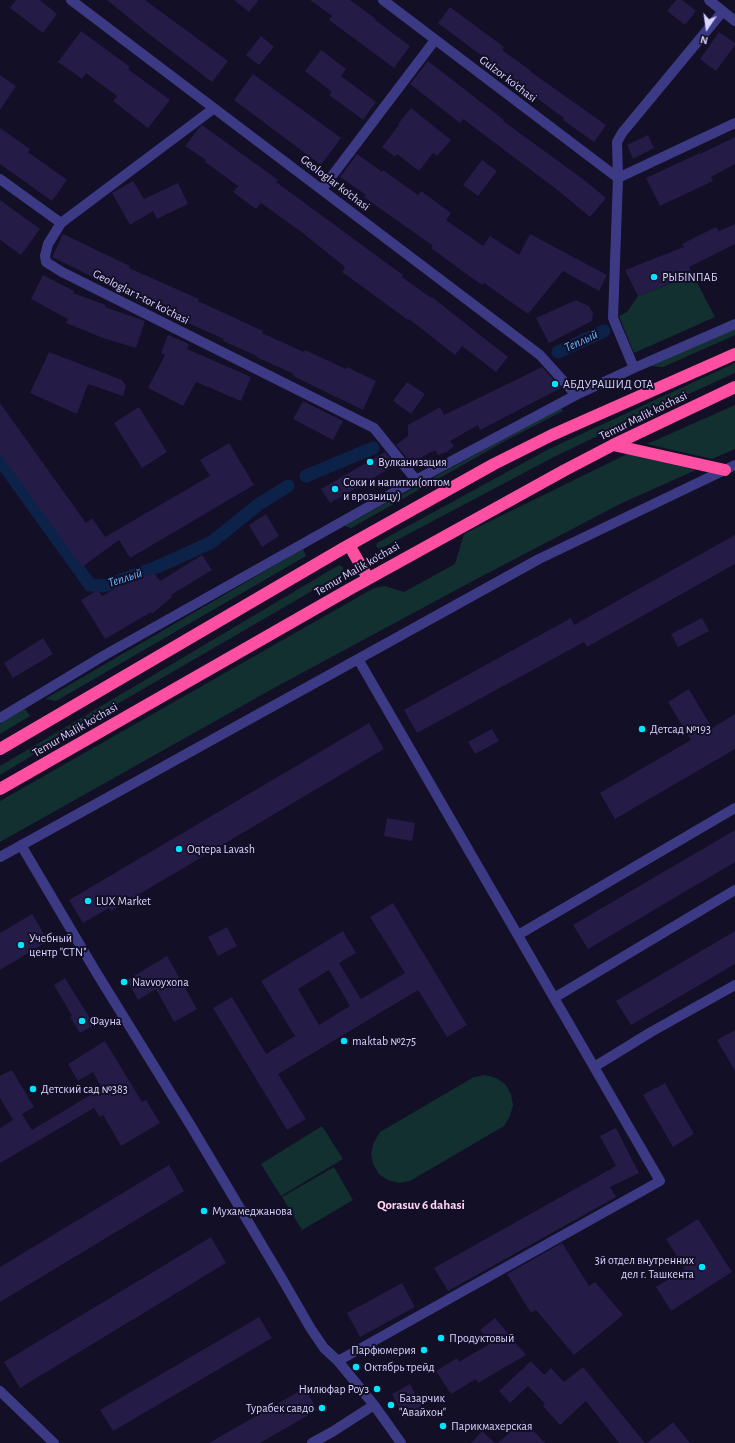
<!DOCTYPE html>
<html>
<head>
<meta charset="utf-8">
<style>
	body { margin:0 }
	#map { position:relative; width:735px; height:1443px; overflow:hidden; background:#130f26; font-family:"Alegreya Sans",sans-serif }
	canvas { display:block }
	.north { position:absolute; left:687px; top:8px; width:40px; height:40px; -webkit-text-stroke:3px #130f26; paint-order:stroke; rotate:193deg; font-size:11px; font-weight:700; line-height:16px; text-align:center; color:#d9d4ff }
	.north::after { content:''; display:block; margin:auto; width:14px; height:18px; background:#d9d4ff; clip-path:polygon(50% 0,100% 100%,50% 72%,0 100%) }
</style>
</head>
<body>
<div id="map">
<canvas width="735" height="1443"></canvas>
<div class="north">N</div>
</div>
<script>
const c = document.querySelector('canvas').getContext('2d');
c.lineJoin = 'round';
function fillPath(path, color) {
  c.fillStyle = color;
  c.fill(path, 'evenodd');
}
function toPath(rows) {
  const path = new Path2D();
  for (const r of rows) {
    path.moveTo(r[0], r[1]);
    for (let i = 2; i < r.length; i += 2) path.lineTo(r[i], r[i + 1]);
  }
  return path;
}
function trace(path, color, width, dash) {
  c.strokeStyle = color;
  c.lineWidth = width;
  c.lineCap = dash ? 'butt' : 'round';
  c.setLineDash(dash || []);
  c.stroke(path);
}
function label(font, color, halo, rows, align = 'center') {
  c.font = font + ' "Alegreya Sans",sans-serif';
  c.lineWidth = 4;
  c.setLineDash([]);
  c.textBaseline = 'middle';
  c.strokeStyle = halo;
  c.fillStyle = color;
  for (const [text, x, y, turn = 0] of rows) {
    c.save();
    c.translate(x, y);
    c.rotate((+turn || 0) * Math.PI / 180);
    c.textAlign = isNaN(turn) ? turn : align;
    if (halo) c.strokeText(text, 0, 0);
    c.fillText(text, 0, 0);
    c.restore();
  }
}
fillPath(toPath([
	[693,275,715,317,634,353,619,316,627,312,638,296],
	[735,328,735,335,663,367,647,366],
	[735,363,735,373,633,419,554,457,382,548,379,549,376,546,377,543,549,449],
	[735,405,735,449,712,459,647,444],
	[561,408,563,411,507,440,351,528,344,526],
	[627,454,696,470,622,503,469,583,274,688,0,842,0,801,374,588,385,586,404,592,455,564,464,534],
	[303,549,306,556,56,701,45,699],
	[339,565,343,567,343,573,119,703,0,775,0,766],
	[25,709,30,716,0,734,0,724],
	[485,1075,496,1078,505,1084,511,1094,513,1105,510,1116,504,1126,410,1181,399,1183,388,1180,379,1174,373,1164,371,1153,374,1142,380,1132,474,1077],
	[322,1126,343,1159,281,1196,261,1164],
	[334,1167,353,1200,302,1230,282,1197]
]), '#12302f');
trace(toPath([
	[558,352,604,331],
	[0,460,90,585,104,586,157,567,212,542,259,504,288,486],
	[306,476,373,448]
]), '#0c2248', 13);
fillPath(toPath([
	[16,0,40,0,57,14,43,33,10,8],
	[107,0,145,0,228,61,212,82,145,31],
	[234,0,259,0,249,12],
	[310,0,350,0,376,19,375,20,410,46,394,68,329,20,332,16],
	[676,0,682,0,696,11,685,25,667,11],
	[450,7,504,47,502,50,531,71,531,72,606,125,594,142,563,120,564,118,524,89,525,88,438,23],
	[81,31,130,67,128,69,170,100,148,128,113,101,117,96,86,73,82,79,58,62],
	[719,32,735,43,735,45,716,71,700,59],
	[261,36,274,47,259,65,246,55],
	[321,50,346,69,341,76,376,102,363,120,329,95,332,92,305,71],
	[428,61,504,120,503,121,583,179,606,198,590,217,560,192,463,119,460,123,410,84],
	[253,74,341,138,321,165,234,100],
	[0,75,16,86,0,110],
	[411,108,451,140,437,156,433,153,419,171,397,154,395,157,382,147,399,125,398,124],
	[202,125,278,180,276,182,403,275,402,277,431,298,432,297,508,357,496,372,462,346,455,355,409,319,408,320,342,272,345,267,304,234,261,203,256,209,233,192,238,186,205,162,206,160,185,146,198,129],
	[0,128,30,149,28,152,67,180,52,201,0,164],
	[648,135,654,148,633,159,627,145],
	[735,137,735,164,711,177,713,181,660,206,646,178,700,153,700,154],
	[357,154,382,172,383,170,418,195,421,191,451,213,446,220,483,246,490,236,519,255,530,234,607,275,599,291,563,271,528,314,484,283,482,285,465,273,431,248,433,246,364,197,366,195,340,177],
	[482,160,497,171,478,196,463,185],
	[133,181,144,199,178,183,188,204,157,219,153,211,130,225,112,193],
	[0,200,40,229,21,255,0,240],
	[735,224,735,244,689,267,693,275,638,296,625,270,684,247,682,244,716,227,719,231],
	[63,234,130,266,129,268,199,299,198,301,263,331,262,333,304,352,305,350,346,369,347,367,376,381,363,410,293,376,294,374,256,357,257,356,223,341,224,339,192,325,189,323,190,321,126,293,52,257],
	[43,275,74,291,73,293,106,305,105,307,145,321,136,348,103,338,66,323,68,319,31,299],
	[576,300,589,306,593,313,592,321,549,343,536,318],
	[168,335,189,344,187,349,251,377,241,401,196,382,183,406,148,388,165,355,161,353],
	[49,352,122,380,126,386,123,396,88,384,77,414,30,393],
	[542,367,561,388,480,430,478,425,450,441,454,446,447,452,438,455,435,450,411,463,396,445,408,436,408,425,440,407,444,415],
	[407,382,425,394,411,414,393,401],
	[303,401,343,421,333,440,293,419],
	[0,403,86,523,92,518,105,537,210,476,200,460,229,443,254,485,130,558,119,540,82,567,0,454],
	[139,407,167,452,142,468,114,423],
	[385,452,396,465,330,503,321,489],
	[266,514,279,536,262,547,249,525],
	[735,535,735,564,587,647,584,642,417,733,404,710,571,618,574,625],
	[202,555,212,570,171,595,172,597,152,614,151,612,105,639,81,600,98,590,102,596,121,585,121,586,154,573,160,581],
	[702,618,709,631,678,647,671,634],
	[43,638,53,654,13,678,4,663],
	[689,689,712,728,735,714,735,749,615,819,600,793,691,740,668,702],
	[369,723,384,749,111,911,109,908,83,923,69,900],
	[492,729,499,741,475,754,468,742],
	[387,818,415,823,412,841,384,836],
	[735,830,735,862,588,949,573,925],
	[393,903,467,1025,447,1037,418,990,278,1074,306,1119,287,1130,213,1008,232,997,266,1054,295,1036,261,981,343,931,356,953,339,963,361,999,405,973,370,917],
	[329,970,350,1006,319,1025,298,989],
	[32,914,48,941,0,970,0,933],
	[227,927,237,946,218,956,208,937],
	[735,931,735,964,631,1025,616,1001],
	[167,956,197,1009,174,1022,156,989,138,1000,127,980],
	[65,978,94,1025,80,1033,70,1017,72,1016,54,985],
	[735,1030,735,1071,717,1040],
	[105,1041,142,1102,146,1100,160,1123,121,1146,103,1115,100,1117,94,1108,0,1163,0,1128,13,1120,0,1098,0,1076,12,1070,34,1107,22,1114,32,1130,102,1088,93,1072,78,1081,68,1064],
	[665,1083,694,1134,673,1147,643,1095],
	[616,1128,639,1173,610,1187,616,1197,448,1291,434,1268,616,1166,600,1136],
	[169,1165,184,1191,0,1302,0,1267],
	[698,1219,732,1272,671,1311,656,1287,685,1269,666,1239],
	[211,1237,226,1263,20,1388,4,1362],
	[562,1243,589,1286,595,1282,623,1315,574,1355,536,1310,531,1313,507,1274],
	[402,1283,415,1307,360,1337,347,1313],
	[259,1317,272,1338,113,1431,100,1410],
	[495,1318,526,1355,478,1383,476,1379,451,1394,436,1371,457,1358,459,1362,491,1343,480,1330],
	[531,1361,544,1375,551,1368,564,1382,583,1367,645,1443,619,1443,586,1401,560,1425,543,1406,545,1404,528,1386,510,1403,499,1391],
	[410,1384,423,1409,405,1419,392,1394],
	[305,1388,317,1410,260,1443,209,1443],
	[523,1420,545,1443,498,1443],
	[673,1422,690,1443,647,1443],
	[482,1431,495,1443,471,1443]
]), '#241b47');
trace(toPath([
	[71,0,540,355,576,395],
	[383,0,618,178,613,318,634,368],
	[709,0,735,21],
	[723,11,622,133,617,142,618,178,735,123],
	[213,109,61,223,48,244,45,256,46,262,62,272,374,428,416,480],
	[0,179,61,223],
	[322,189,435,40],
	[0,718,103,656,416,480,576,395,634,368,735,324],
	[21,845,96,972,191,1126,281,1277,311,1329,324,1348,338,1361,374,1405,401,1443],
	[0,857,539,559,735,465],
	[518,935,735,808],
	[554,998,735,890],
	[594,1067,651,1032,735,985],
	[338,1361,660,1181,358,659],
	[0,1391,54,1443],
	[312,1443,332,1432,374,1405]
]), '#3d3a85', 10);
trace(toPath([
	[613,445,725,470],
	[349,545,368,578],
	[0,749,342,549,494,464,552,435,735,354],
	[0,789,348,590,565,470,613,445,735,387]
]), '#ff4fa3', 12);
for (const [x, y, r, color] of [
	[654,277,4,"#00e5ff"],
	[555,384,4,"#00e5ff"],
	[370,462,4,"#00e5ff"],
	[335,489,4,"#00e5ff"],
	[642,729,4,"#00e5ff"],
	[179,849,4,"#00e5ff"],
	[88,901,4,"#00e5ff"],
	[21,945,4,"#00e5ff"],
	[124,982,4,"#00e5ff"],
	[82,1021,4,"#00e5ff"],
	[344,1041,4,"#00e5ff"],
	[33,1089,4,"#00e5ff"],
	[204,1211,4,"#00e5ff"],
	[702,1267,4,"#00e5ff"],
	[441,1338,4,"#00e5ff"],
	[424,1350,4,"#00e5ff"],
	[356,1367,4,"#00e5ff"],
	[377,1389,4,"#00e5ff"],
	[391,1405,4,"#00e5ff"],
	[322,1408,4,"#00e5ff"],
	[443,1426,4,"#00e5ff"]
]) {
  const dot = new Path2D();
  dot.arc(x, y, r, 0, 2 * Math.PI);
  c.fillStyle = color;
  c.fill(dot);
  trace(dot, '#130f26', 1.5);
}
label('12px', '#d9d4ff', '#130f26', [
	["Gulzor ko'chasi",508,79,37],
	["Geologlar ko'chasi",335,183,37],
	["Geologlar 1-tor ko'chasi",141,297,27],
	["Temur Malik ko'chasi",643,416,-26],
	["Temur Malik ko'chasi",357,569,-30],
	["Temur Malik ko'chasi",75,730,-30]
]);
label('12px', '#d9d4ff', '#130f26', [
	["РЫБINПАБ",662,277],
	["АБДУРАШИД ОТА",563,384],
	["Вулканизация",378,462],
	["Соки и напитки(оптом",343,482],
	["и врозницу)",343,496],
	["Детсад №193",650,729],
	["Oqtepa Lavash",187,849],
	["LUX Market",96,901],
	["Учебный",29,938],
	["центр \"CTN\"",29,952],
	["Navvoyxona",132,982],
	["Фауна",90,1021],
	["maktab №275",352,1041],
	["Детский сад №383",41,1089],
	["Мухамеджанова",212,1211],
	["3й отдел внутренних",694,1260,"right"],
	["дел г. Ташкента",694,1274,"right"],
	["Продуктовый",449,1338],
	["Парфюмерия",416,1350,"right"],
	["Октябрь трейд",364,1367],
	["Нилюфар Роуз",369,1389,"right"],
	["Базарчик",399,1398],
	["\"Авайхон\"",399,1412],
	["Турабек савдо",314,1408,"right"],
	["Парикмахерская",451,1426]
], 'left');
label('italic 13px', '#62b6ff', '#130f26', [
	["Теплый",581,341,-25],
	["Теплый",125,578,-18]
]);
label('bold 13px', '#ffd6f0', '#130f26', [
	["Qorasuv 6 dahasi",421,1205]
]);
</script>
</body>
</html>
